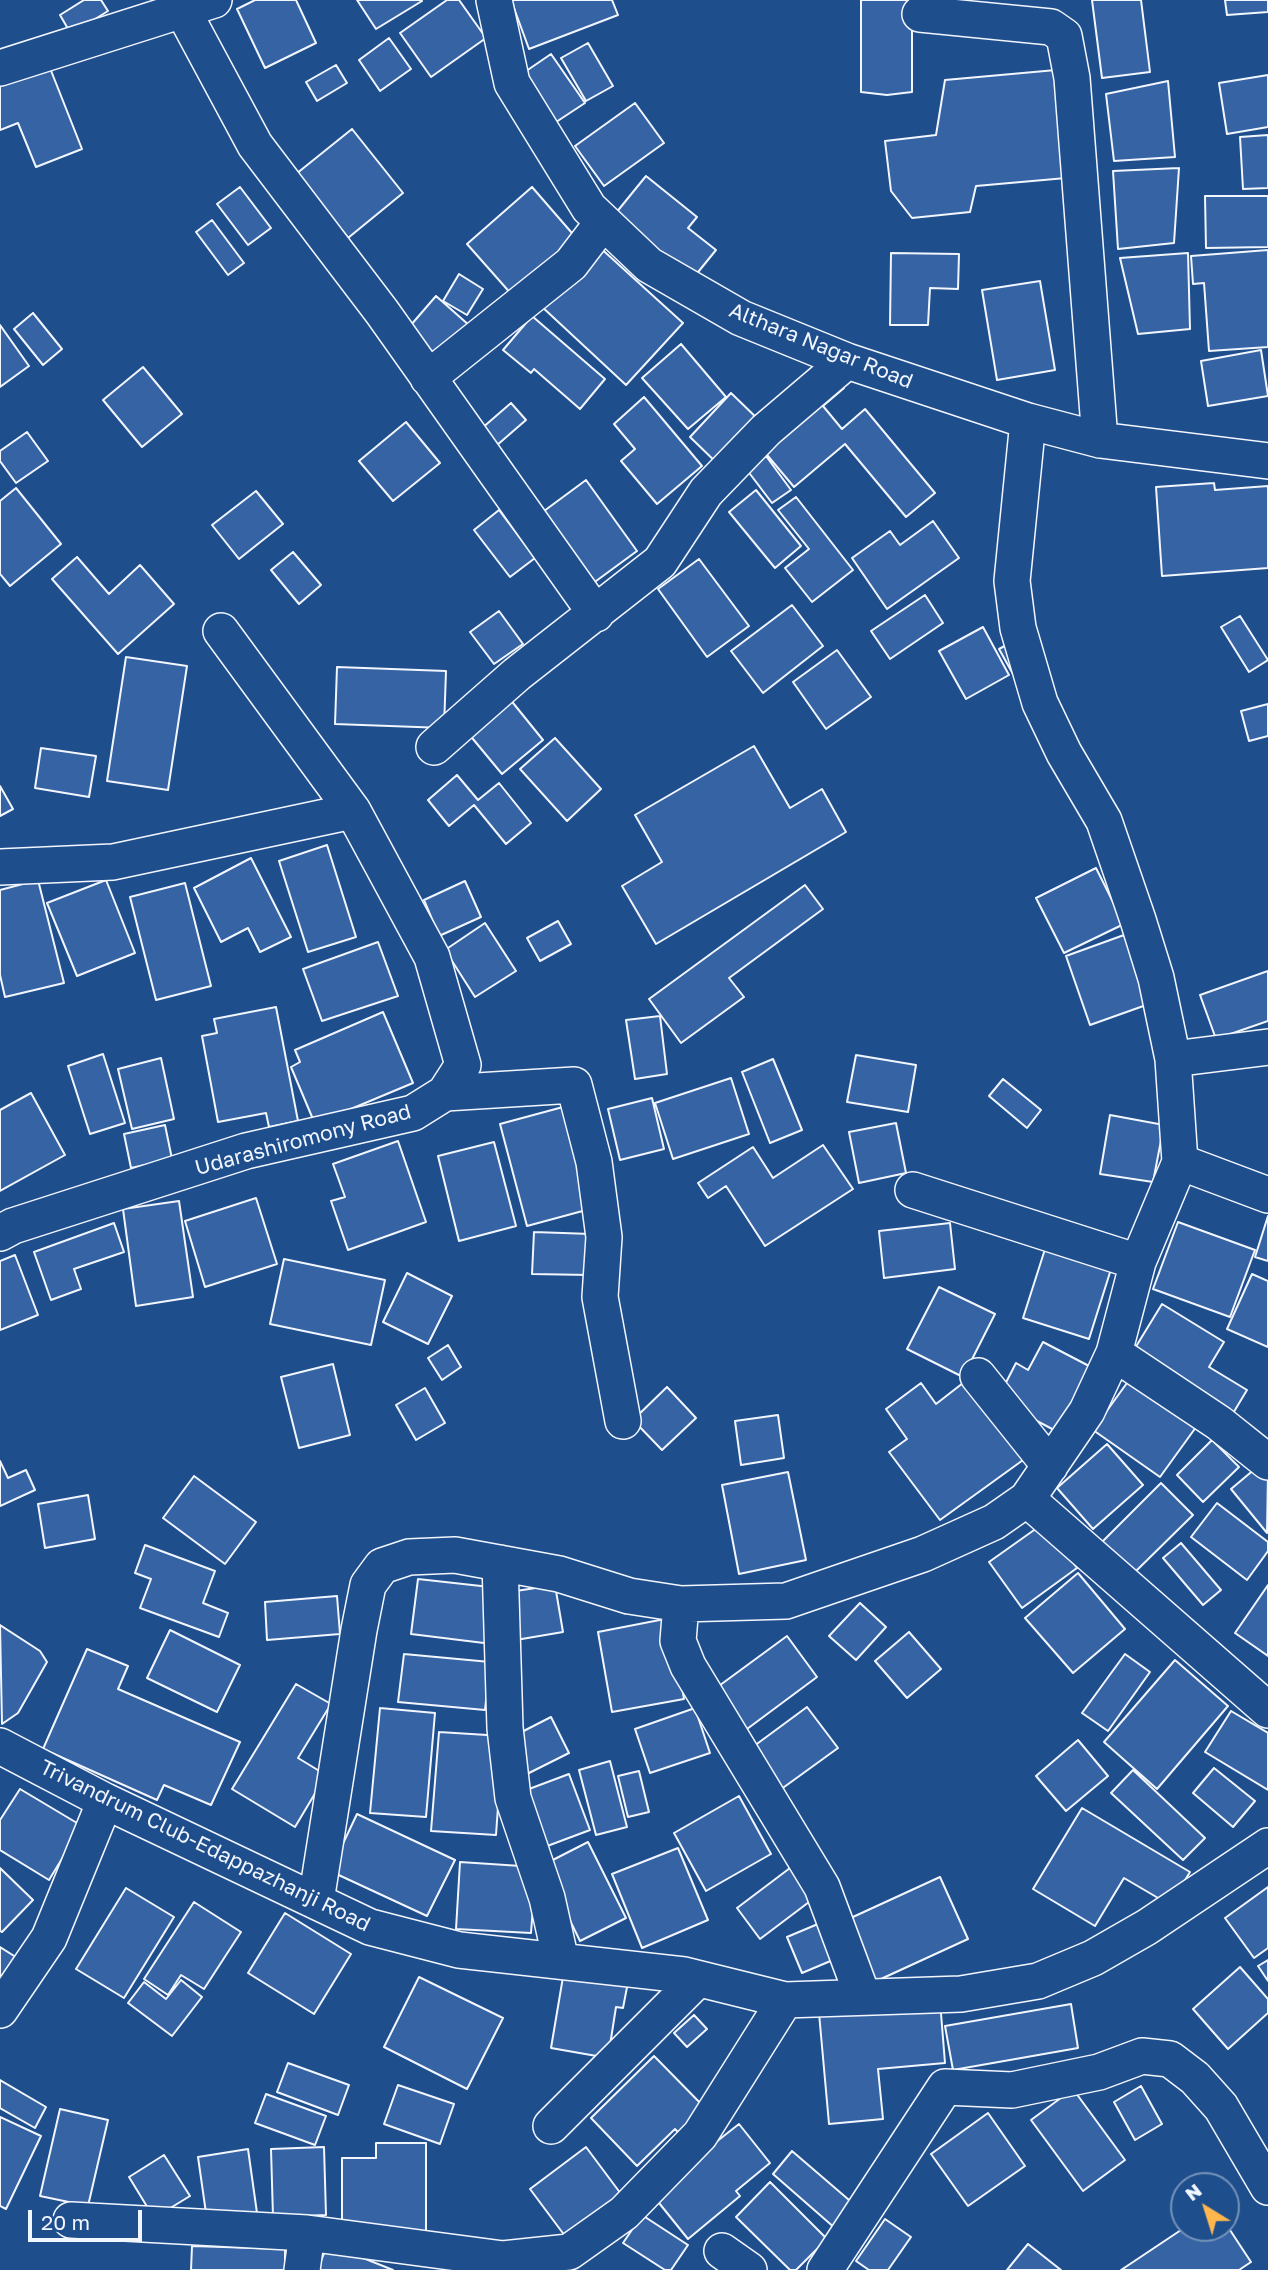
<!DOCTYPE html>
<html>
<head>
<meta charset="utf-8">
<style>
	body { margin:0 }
	#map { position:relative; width:1268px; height:2270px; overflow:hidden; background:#1f4e8c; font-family:"Golos Text",sans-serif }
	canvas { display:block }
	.north { position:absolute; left:1170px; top:2172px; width:70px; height:70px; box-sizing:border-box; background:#1f4e8c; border:2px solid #7391ba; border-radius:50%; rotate:322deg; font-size:19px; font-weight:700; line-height:28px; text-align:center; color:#f2f6ff }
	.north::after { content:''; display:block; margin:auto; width:24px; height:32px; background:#ffb74d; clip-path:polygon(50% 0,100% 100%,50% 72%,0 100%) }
	.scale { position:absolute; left:28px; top:2210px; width:114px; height:32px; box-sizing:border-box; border:4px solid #f2f6ff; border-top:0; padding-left:9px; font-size:21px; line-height:24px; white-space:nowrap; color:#f2f6ff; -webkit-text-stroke:5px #1f4e8c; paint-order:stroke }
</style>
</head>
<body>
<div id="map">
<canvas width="1268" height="2270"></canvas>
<div class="north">N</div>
<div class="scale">20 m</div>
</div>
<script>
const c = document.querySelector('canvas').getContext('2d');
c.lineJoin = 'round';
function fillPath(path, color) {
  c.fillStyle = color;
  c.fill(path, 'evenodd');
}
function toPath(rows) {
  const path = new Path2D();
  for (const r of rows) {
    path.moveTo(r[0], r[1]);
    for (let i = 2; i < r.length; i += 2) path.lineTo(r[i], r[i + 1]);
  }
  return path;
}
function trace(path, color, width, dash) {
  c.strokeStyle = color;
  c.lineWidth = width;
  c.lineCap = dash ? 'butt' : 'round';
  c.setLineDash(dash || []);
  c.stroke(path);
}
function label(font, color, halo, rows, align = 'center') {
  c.font = font + ' "Golos Text",sans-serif';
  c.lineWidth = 5;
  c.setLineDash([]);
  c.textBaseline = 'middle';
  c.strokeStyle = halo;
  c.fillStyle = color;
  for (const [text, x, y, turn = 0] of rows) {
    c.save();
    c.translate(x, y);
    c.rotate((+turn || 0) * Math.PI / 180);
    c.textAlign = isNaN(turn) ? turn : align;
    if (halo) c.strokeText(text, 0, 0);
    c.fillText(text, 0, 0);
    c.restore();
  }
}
const building = toPath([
	[84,0,101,0,108,11,71,34,60,15,84,0],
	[255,0,296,0,316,43,265,68,237,9,255,0],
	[357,0,421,0,422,1,376,29,357,0],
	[447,0,459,0,486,38,431,77,400,33,447,0],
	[511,0,612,0,618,15,529,49,511,0],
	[861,0,912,0,912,92,887,95,861,92,861,0],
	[1092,0,1141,0,1150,72,1102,78,1092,0],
	[1225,0,1268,0,1268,12,1227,15,1225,0],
	[389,38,411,69,380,91,359,60,389,38],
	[588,43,613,86,586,101,561,58,588,43],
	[551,54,585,103,550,126,516,78,551,54],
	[48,63,82,149,36,167,18,123,0,130,0,82,48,63],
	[336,65,347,83,317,101,306,82,336,65],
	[1056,70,1066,178,976,186,970,212,912,218,891,191,885,141,936,135,945,80,1056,70],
	[1268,75,1268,127,1227,134,1219,83,1268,75],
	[1168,81,1175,157,1114,161,1106,94,1168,81],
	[635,103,664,143,604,186,575,146,635,103],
	[352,129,403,193,348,238,296,174,352,129],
	[1268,135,1268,188,1243,189,1240,137,1268,135],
	[1179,168,1174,243,1118,249,1113,171,1179,168],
	[646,176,697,217,688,228,716,250,690,282,611,219,646,176],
	[240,187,271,228,248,245,217,204,240,187],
	[532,187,578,240,513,296,467,244,532,187],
	[1205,196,1268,196,1268,247,1206,248,1205,196],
	[212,220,244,263,228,275,196,232,212,220],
	[596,244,683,323,626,385,540,305,596,244],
	[1268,250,1268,347,1209,351,1204,283,1193,284,1191,256,1268,250],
	[891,253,959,254,958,289,930,288,928,325,890,325,891,253],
	[1188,253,1190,329,1138,334,1120,258,1188,253],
	[459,274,483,289,467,315,443,301,459,274],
	[1040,281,1055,370,997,380,982,290,1040,281],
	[436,296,470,326,437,363,404,333,436,296],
	[33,313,62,349,43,365,14,329,33,313],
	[532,316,605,379,580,409,534,369,531,373,503,350,532,316],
	[0,325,29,366,0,387,0,325],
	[681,344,726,397,688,429,642,378,681,344],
	[1261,350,1268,396,1208,406,1201,361,1261,350],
	[143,367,182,414,142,447,103,400,143,367],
	[836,377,844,388,823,406,842,429,865,409,935,493,906,517,845,444,794,487,757,443,836,377],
	[731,393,763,424,722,468,690,437,731,393],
	[644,397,702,466,657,504,621,461,635,449,614,424,644,397],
	[511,403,526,420,496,446,481,429,511,403],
	[406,422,440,463,393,501,359,461,406,422],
	[27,432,48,461,16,483,0,461,0,451,27,432],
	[766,456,791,490,772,503,747,470,766,456],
	[586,480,637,551,592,584,540,514,586,480],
	[1214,483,1215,490,1268,486,1268,568,1162,576,1156,487,1214,483],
	[16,488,61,544,10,586,0,574,0,501,16,488],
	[756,490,801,546,775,568,729,512,756,490],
	[256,491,283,524,239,559,212,525,256,491],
	[796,497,853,570,812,602,785,568,809,549,778,510,796,497],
	[499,510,535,558,510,577,474,530,499,510],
	[933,521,959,558,887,609,852,558,890,531,900,545,933,521],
	[293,552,321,585,299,604,271,570,293,552],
	[77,557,109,594,140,565,174,604,118,654,52,579,77,557],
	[699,559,749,626,707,657,658,589,699,559],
	[925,595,943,623,890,659,871,631,925,595],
	[792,605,823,646,763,693,731,651,792,605],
	[499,611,523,644,494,664,470,632,499,611],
	[1240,616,1268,660,1249,672,1221,627,1240,616],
	[983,627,1009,675,966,699,939,651,983,627],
	[1012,642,1026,667,1013,674,999,649,1012,642],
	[837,650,871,697,826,729,793,682,837,650],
	[126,657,187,666,168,790,107,781,126,657],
	[337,667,446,671,444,728,335,724,337,667],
	[505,693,543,740,502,774,463,727,505,693],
	[1268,704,1268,736,1249,741,1241,711,1268,704],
	[555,738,601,789,567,821,520,769,555,738],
	[754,746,790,808,822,789,846,832,656,944,622,886,662,862,635,815,754,746],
	[41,748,96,756,89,797,35,788,41,748],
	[457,775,478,800,499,783,531,823,506,844,474,805,449,826,428,800,457,775],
	[0,786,13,809,0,816,0,786],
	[327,845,356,937,308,952,279,861,327,845],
	[251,858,291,937,260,952,248,928,221,942,194,888,251,858],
	[1096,868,1124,924,1064,953,1036,898,1096,868],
	[38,880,64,983,5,997,0,975,0,890,38,880],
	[106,880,135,953,77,976,47,903,106,880],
	[465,881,481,917,439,936,424,900,465,881],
	[185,883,211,986,156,1000,130,897,185,883],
	[805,885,823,909,729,978,744,997,681,1043,649,999,805,885],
	[558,921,571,944,540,961,527,938,558,921],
	[485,923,516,971,475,997,445,950,485,923],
	[1124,935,1149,1004,1090,1025,1066,956,1124,935],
	[378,942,398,996,322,1021,303,969,378,942],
	[1268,971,1268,1021,1216,1039,1200,995,1268,971],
	[276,1007,298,1121,269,1127,266,1113,218,1122,202,1036,217,1033,214,1019,276,1007],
	[383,1012,413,1083,315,1124,291,1067,300,1062,295,1050,383,1012],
	[660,1016,667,1074,635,1079,626,1020,660,1016],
	[103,1054,125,1123,90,1134,68,1066,103,1054],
	[856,1055,916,1065,908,1112,847,1102,856,1055],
	[161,1058,174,1119,132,1129,118,1069,161,1058],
	[773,1059,802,1130,770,1143,742,1072,773,1059],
	[731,1078,749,1134,673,1159,655,1103,731,1078],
	[1003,1079,1041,1110,1027,1128,989,1096,1003,1079],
	[31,1093,65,1155,0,1191,0,1110,31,1093],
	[652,1098,664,1149,620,1160,608,1109,652,1098],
	[563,1107,590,1209,527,1226,500,1124,563,1107],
	[1110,1115,1164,1125,1153,1182,1100,1174,1110,1115],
	[896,1123,906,1173,859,1183,849,1132,896,1123],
	[165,1125,172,1159,131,1168,124,1134,165,1125],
	[398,1141,426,1222,348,1250,331,1201,345,1197,333,1164,398,1141],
	[494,1142,516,1226,459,1241,438,1156,494,1142],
	[823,1145,853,1189,765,1246,726,1186,708,1198,698,1183,753,1147,773,1178,823,1145],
	[256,1198,277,1264,205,1287,185,1221,256,1198],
	[179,1201,193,1297,136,1306,123,1209,179,1201],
	[1268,1216,1268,1261,1255,1257,1268,1216],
	[1178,1222,1255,1250,1230,1317,1153,1289,1178,1222],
	[114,1223,124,1252,74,1269,81,1289,51,1300,34,1252,114,1223],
	[950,1223,955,1269,884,1278,879,1231,950,1223],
	[534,1232,591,1234,589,1275,532,1274,534,1232],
	[1046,1246,1112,1266,1089,1339,1023,1318,1046,1246],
	[15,1255,38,1315,0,1330,0,1261,15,1255],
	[284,1259,385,1280,371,1345,270,1324,284,1259],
	[407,1273,452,1296,428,1344,383,1322,407,1273],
	[1252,1274,1268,1281,1268,1347,1227,1329,1252,1274],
	[939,1287,995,1314,963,1377,907,1349,939,1287],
	[1162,1304,1224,1342,1209,1367,1247,1390,1232,1415,1132,1353,1162,1304],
	[1043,1342,1091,1367,1056,1431,997,1400,1016,1363,1028,1370,1043,1342],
	[448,1345,461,1367,442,1380,428,1358,448,1345],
	[333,1364,350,1435,299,1448,281,1377,333,1364],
	[972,1376,1030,1455,940,1520,889,1452,907,1439,886,1409,921,1383,936,1404,972,1376],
	[1132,1376,1199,1423,1160,1477,1093,1430,1132,1376],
	[667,1387,696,1418,662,1450,633,1420,667,1387],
	[425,1388,445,1423,416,1440,396,1405,425,1388],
	[778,1415,784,1458,741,1465,735,1421,778,1415],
	[1212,1440,1239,1467,1203,1502,1177,1475,1212,1440],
	[1107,1444,1143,1485,1093,1529,1057,1488,1107,1444],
	[0,1461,8,1478,26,1470,35,1490,0,1506,0,1461],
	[1262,1463,1268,1471,1267,1533,1231,1489,1262,1463],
	[788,1472,806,1560,739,1574,722,1485,788,1472],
	[194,1476,256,1522,225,1564,163,1518,194,1476],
	[1161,1483,1193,1515,1133,1574,1102,1542,1161,1483],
	[88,1495,95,1539,45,1548,38,1504,88,1495],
	[1217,1503,1268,1542,1268,1551,1247,1580,1191,1537,1217,1503],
	[1044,1523,1077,1568,1022,1608,989,1562,1044,1523],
	[1181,1543,1221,1590,1203,1605,1163,1558,1181,1543],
	[145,1545,215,1571,203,1603,228,1613,219,1637,140,1608,151,1579,135,1573,145,1545],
	[1078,1573,1125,1629,1073,1673,1025,1618,1078,1573],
	[418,1579,499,1588,492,1644,411,1634,418,1579],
	[555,1585,563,1632,510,1641,503,1593,555,1585],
	[1268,1585,1268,1656,1235,1633,1268,1585],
	[337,1596,340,1634,267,1640,265,1602,337,1596],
	[860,1603,886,1627,856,1660,829,1636,860,1603],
	[670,1618,684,1699,612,1712,598,1632,670,1618],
	[0,1625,40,1651,47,1662,18,1713,2,1724,0,1625],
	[170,1630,240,1665,217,1712,147,1678,170,1630],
	[909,1632,941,1669,907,1698,875,1661,909,1632],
	[787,1636,817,1677,743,1732,712,1691,787,1636],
	[87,1649,128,1666,118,1689,240,1742,211,1805,164,1785,157,1800,43,1749,87,1649],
	[404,1654,490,1662,485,1710,398,1702,404,1654],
	[1125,1654,1150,1672,1108,1731,1082,1713,1125,1654],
	[1175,1660,1228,1706,1157,1789,1104,1742,1175,1660],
	[296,1684,331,1704,298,1758,326,1775,295,1827,232,1789,296,1684],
	[807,1707,838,1748,780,1790,750,1749,807,1707],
	[380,1708,435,1713,426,1817,370,1813,380,1708],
	[695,1708,710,1753,650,1773,635,1729,695,1708],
	[1231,1711,1268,1733,1268,1790,1205,1752,1231,1711],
	[551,1717,569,1753,527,1774,508,1739,551,1717],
	[439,1732,503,1736,496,1835,431,1831,439,1732],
	[1078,1740,1108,1776,1066,1811,1036,1776,1078,1740],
	[610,1761,627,1827,596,1835,579,1770,610,1761],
	[1214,1768,1255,1801,1233,1827,1193,1793,1214,1768],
	[1133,1770,1205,1838,1183,1860,1111,1793,1133,1770],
	[639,1771,649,1812,628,1817,618,1776,639,1771],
	[569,1774,590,1830,542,1848,521,1792,569,1774],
	[20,1789,82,1826,49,1880,0,1850,0,1820,20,1789],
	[739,1796,771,1854,706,1891,674,1833,739,1796],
	[1082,1808,1190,1872,1170,1905,1124,1878,1095,1926,1033,1889,1082,1808],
	[357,1814,455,1860,427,1916,330,1871,357,1814],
	[588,1842,626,1918,580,1941,543,1865,588,1842],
	[678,1848,708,1920,642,1948,612,1874,678,1848],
	[460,1862,536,1867,531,1933,456,1929,460,1862],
	[0,1868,33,1900,2,1932,0,1931,0,1868],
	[790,1868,813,1899,760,1939,737,1908,790,1868],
	[940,1877,968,1939,870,1984,842,1922,940,1877],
	[1268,1887,1268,1948,1254,1958,1225,1918,1268,1887],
	[126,1888,174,1917,124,1998,76,1969,126,1888],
	[194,1902,241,1932,204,1989,181,1975,168,1995,144,1979,194,1902],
	[285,1913,351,1954,314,2014,248,1973,285,1913],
	[825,1921,840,1957,802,1973,787,1937,825,1921],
	[0,1947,19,1959,0,1988,0,1947],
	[1268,1960,1268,1981,1258,1966,1268,1960],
	[1240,1967,1268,1999,1268,2013,1228,2049,1193,2009,1240,1967],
	[564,1971,628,1982,623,2008,616,2007,608,2058,551,2048,564,1971],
	[419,1977,503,2018,467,2089,384,2047,419,1977],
	[181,1980,202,1997,172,2036,128,2003,144,1982,166,1999,181,1980],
	[940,2001,945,2063,878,2069,883,2119,829,2124,819,2013,940,2001],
	[1071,2004,1078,2048,953,2070,945,2026,1071,2004],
	[694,2015,707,2029,687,2047,674,2033,694,2015],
	[654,2056,710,2113,684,2139,675,2129,637,2166,591,2118,654,2056],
	[288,2063,349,2085,338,2115,277,2092,288,2063],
	[0,2080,46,2107,35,2128,0,2108,0,2080],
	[398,2085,454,2104,440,2144,384,2124,398,2085],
	[1141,2086,1162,2124,1135,2140,1114,2102,1141,2086],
	[1073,2089,1125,2160,1083,2191,1031,2120,1073,2089],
	[266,2094,326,2116,315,2145,255,2123,266,2094],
	[60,2109,108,2120,88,2206,40,2196,60,2109],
	[988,2113,1025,2166,968,2206,931,2154,988,2113],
	[0,2117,41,2136,6,2209,0,2206,0,2117],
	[739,2124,770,2163,736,2191,740,2196,688,2239,651,2193,739,2124],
	[376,2143,426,2143,426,2231,365,2231,342,2224,342,2158,376,2158,376,2143],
	[324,2147,326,2215,273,2217,271,2149,324,2147],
	[586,2147,624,2198,568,2240,530,2189,586,2147],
	[248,2149,257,2213,207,2220,198,2157,248,2149],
	[792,2151,856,2206,836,2229,773,2174,792,2151],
	[164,2155,190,2196,154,2218,129,2177,164,2155],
	[770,2182,827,2239,796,2270,790,2270,736,2217,770,2182],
	[642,2215,688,2245,671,2270,665,2270,623,2243,642,2215],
	[885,2219,911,2237,888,2270,869,2270,856,2261,885,2219],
	[1226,2224,1251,2262,1239,2270,1121,2270,1184,2228,1226,2228,1226,2224],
	[328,2244,393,2270,317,2270,328,2244],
	[1028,2244,1061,2270,1007,2270,1028,2244],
	[192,2246,285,2249,285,2270,191,2270,192,2246]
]);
fillPath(building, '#3563a3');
trace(building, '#f2f6ff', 2);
const street = toPath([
	[494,0,512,83,589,208,649,265,741,318,847,361,1028,421,1100,440,1268,461],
	[183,11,255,145,382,312,596,614],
	[920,14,1051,27,1064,36,1072,78,1100,440],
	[0,68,214,0],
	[428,378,571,264,603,222],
	[1028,421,1012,581,1018,628,1040,703,1064,753,1104,821,1138,920,1156,978,1173,1059,1180,1162,1138,1262,1114,1353,1087,1411,1027,1499,1268,1710],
	[221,631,353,811],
	[434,747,517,674,660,562,706,492,766,430,847,361],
	[0,867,113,862,353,811,432,957,463,1065,445,1093,413,1113,246,1151,13,1226,0,1233],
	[1173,1059,1268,1047],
	[445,1093,574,1085,594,1162,604,1237,600,1297,623,1421],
	[1180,1162,1268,1195],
	[913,1190,1138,1262],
	[1114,1353,1219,1423,1268,1462],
	[978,1376,1050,1466],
	[500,1563,505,1728,513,1798,547,1898,561,1961],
	[681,1604,678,1641,688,1666,822,1887,863,1997],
	[0,1746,105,1801,370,1927,459,1950,684,1975,785,2000,961,1994,1038,1981,1093,1958,1147,1927,1268,1846],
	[316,1901,359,1630,368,1585,382,1566,409,1557,455,1555,559,1574,629,1596,681,1604,786,1601,923,1554,994,1522,1027,1499],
	[0,2010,49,1938,105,1801],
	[551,2126,698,1979],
	[71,2220,307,2233,503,2259,569,2252,624,2213,700,2135,785,2000],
	[722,2251,749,2270],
	[302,2270,307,2233],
	[825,2270,945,2087,1012,2090,1099,2072,1142,2056,1170,2059,1195,2078,1221,2107,1268,2187]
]);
trace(street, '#f2f6ff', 38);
trace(street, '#1f4e8c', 35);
label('21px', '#f2f6ff', '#1f4e8c', [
	["Althara Nagar Road",821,346,22],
	["Udarashiromony Road",303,1140,-15],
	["Trivandrum Club-Edappazhanji Road",205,1846,26]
]);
</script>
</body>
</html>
